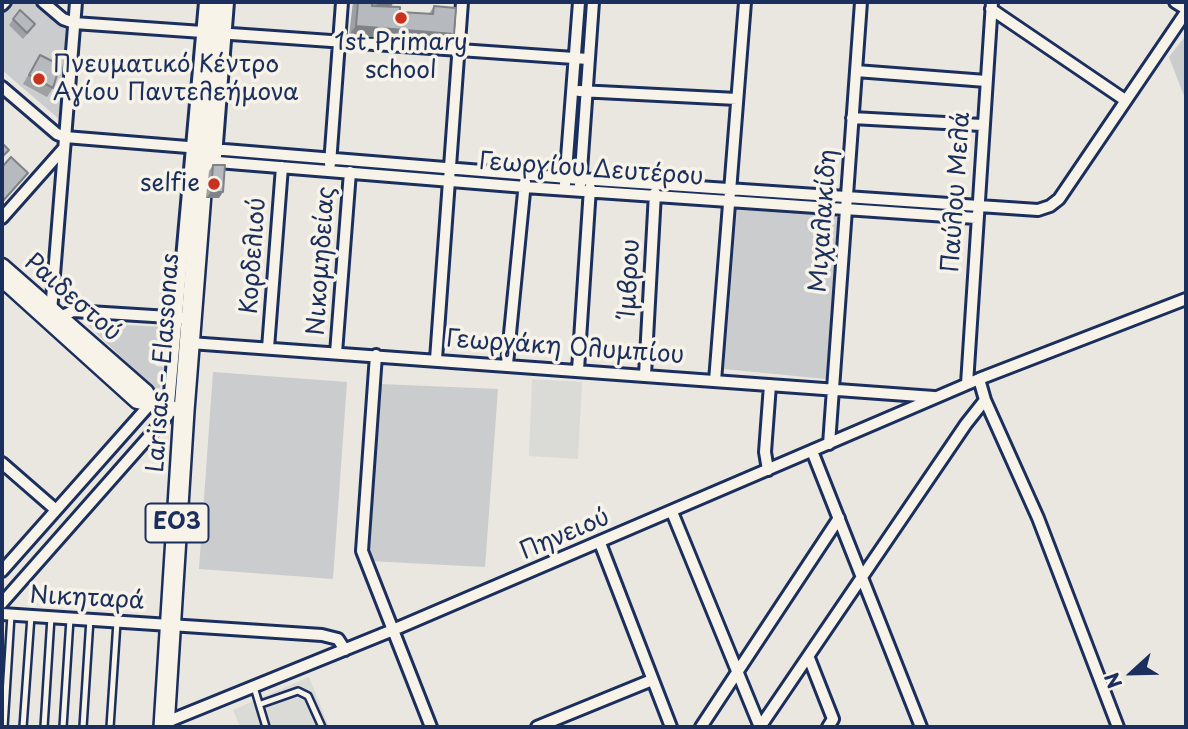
<!DOCTYPE html>
<html>
<head>
<meta charset="utf-8">
<style>
	body { margin:0 }
	#map { position:relative; width:1188px; height:729px; overflow:hidden; background:#eae7e0; font-family:"Playpen Sans",sans-serif }
	canvas { display:block }
	.frame { position:absolute; inset:0; border:4px solid #1b2f5e; pointer-events:none }
	.north { position:absolute; left:1097px; top:638px; width:70px; height:70px; -webkit-text-stroke:5px #f7f3e8; paint-order:stroke; rotate:248deg; font-size:19px; font-weight:700; line-height:28px; text-align:center; color:#1b2f5e }
	.north::after { content:''; display:block; margin:auto; width:24px; height:32px; background:#1b2f5e; clip-path:polygon(50% 0,100% 100%,50% 72%,0 100%) }
</style>
</head>
<body>
<div id="map">
<canvas width="1188" height="729"></canvas>
<div class="frame"></div>
<div class="north">N</div>
</div>
<script>
const c = document.querySelector('canvas').getContext('2d');
c.lineJoin = 'round';
function fillPath(path, color) {
  c.fillStyle = color;
  c.fill(path, 'evenodd');
}
function toPath(rows) {
  const path = new Path2D();
  for (const r of rows) {
    path.moveTo(r[0], r[1]);
    for (let i = 2; i < r.length; i += 2) path.lineTo(r[i], r[i + 1]);
  }
  return path;
}
function trace(path, color, width, dash) {
  c.strokeStyle = color;
  c.lineWidth = width;
  c.lineCap = dash ? 'butt' : 'round';
  c.setLineDash(dash || []);
  c.stroke(path);
}
function label(font, color, halo, rows, align = 'center') {
  c.font = font + ' "Playpen Sans",sans-serif';
  c.lineWidth = 7;
  c.setLineDash([]);
  c.textBaseline = 'middle';
  c.strokeStyle = halo;
  c.fillStyle = color;
  for (const [text, x, y, turn = 0] of rows) {
    c.save();
    c.translate(x, y);
    c.rotate((+turn || 0) * Math.PI / 180);
    c.textAlign = isNaN(turn) ? turn : align;
    if (halo) c.strokeText(text, 0, 0);
    c.fillText(text, 0, 0);
    c.restore();
  }
}
fillPath(toPath([
	[532,379,582,382,578,459,529,456],
	[309,677,329,727,240,727,233,710]
]), '#dadad6');
fillPath(toPath([
	[12,2,35,2,66,30,59,119,2,70,2,13],
	[1186,35,1186,101,1169,57],
	[737,208,838,215,826,379,724,369],
	[86,323,164,327,164,353,156,353,152,359,156,366,164,367,160,388,154,389],
	[213,372,347,382,333,579,199,569],
	[380,384,498,389,485,567,369,561]
]), '#cbcccd');
const lane = toPath([
	[254,687,266,727],
	[261,704,298,691,308,696,322,727],
	[4,727,11,615],
	[23,727,31,616],
	[44,727,51,617],
	[63,727,70,619],
	[83,727,90,619],
	[110,727,117,622]
]);
const street = toPath([
	[43,2,63,19,74,23,588,59],
	[1175,2,1186,9],
	[2,5,5,2],
	[991,9,1125,100],
	[856,71,986,81],
	[2,87,57,134,65,137,580,179,1038,210,1050,206,1059,199,1186,12],
	[579,91,737,99],
	[852,118,982,125],
	[216,156,228,2],
	[193,160,525,187,976,218],
	[330,164,342,2],
	[565,184,579,2],
	[580,185,593,2],
	[2,218,64,148],
	[51,312,76,2],
	[56,319,73,311,185,318],
	[190,343,934,397],
	[268,348,282,167],
	[336,353,350,172],
	[376,355,362,551,431,727],
	[436,359,462,2],
	[507,364,525,182],
	[578,370,590,188],
	[645,375,655,193],
	[715,381,745,2],
	[967,384,992,2],
	[985,400,1038,518,1118,727],
	[829,444,861,2],
	[812,451,921,727],
	[2,463,56,510],
	[768,470,765,452,770,385],
	[672,512,760,727],
	[600,543,671,727],
	[2,571,152,402],
	[2,603,168,415,205,2],
	[2,614,322,635,338,639,345,650],
	[809,658,833,719,828,727],
	[164,723,393,630,979,379,1186,299],
	[537,727,652,680],
	[701,727,839,518],
	[760,727,966,424,985,400,979,379]
]);
const secondary = toPath([
	[2,266,146,392,152,402],
	[2,279,137,401,184,411]
]);
const highway = toPath([
	[164,727,184,411,216,2]
]);
trace(lane, '#1b2f5e', 10);
trace(street, '#1b2f5e', 16);
trace(secondary, '#1b2f5e', 19);
trace(highway, '#1b2f5e', 24);
trace(lane, '#f7f3e8', 5);
trace(street, '#f7f3e8', 10);
trace(secondary, '#f7f3e8', 14);
trace(highway, '#f7f3e8', 19);
fillPath(toPath([
	[353,2,394,2,390,7,400,12,429,14,434,6,448,43,349,35],
	[20,10,31,30,23,39,9,25],
	[40,55,53,88,47,97,23,84],
	[213,165,219,198,206,198,209,171]
]), '#9da0a4');
fillPath(toPath([
	[385,2,394,2,390,8,371,13,377,4],
	[356,26,454,34,448,43,349,35],
	[211,192,223,192,219,198,206,198],
	[161,299,171,300,169,303,159,302]
]), '#7f8286');
const building = toPath([
	[358,2,372,2,372,6,400,7,400,12,433,14,434,6,456,8,454,34,356,26,358,2],
	[20,10,35,24,27,33,13,19,20,10],
	[40,55,60,65,53,88,29,75,40,55],
	[2,143,9,150,2,157,2,143],
	[11,157,28,173,2,202,2,167,11,157],
	[213,165,225,165,223,192,211,192,213,165],
	[162,288,172,289,171,300,161,299,162,288]
]);
fillPath(building, '#b6babf');
trace(building, '#7f8286', 2);
for (const [x, y, r, color] of [
	[401,18,7,"#c8321e"],
	[39,79,7,"#c8321e"],
	[214,184,7,"#c8321e"]
]) {
  const dot = new Path2D();
  dot.arc(x, y, r, 0, 2 * Math.PI);
  c.fillStyle = color;
  c.fill(dot);
  trace(dot, '#f7f3e8', 2.5);
}
for (const [x, y, w] of [
	[177,523,63]
]) {
  const box = new Path2D();
  box.roundRect(x - w / 2, y - 19.5, w, 39, 5);
  c.fillStyle = '#f7f3e8';
  c.fill(box);
  trace(box, '#1b2f5e', 2);
}
label('bold 23px', '#1b2f5e', null, [
	["ΕΟ3",177,523]
]);
label('24px', '#1b2f5e', '#f7f3e8', [
	["1st Primary",401,43],
	["school",401,71],
	["Πνευματικό Κέντρο",53,65,"left"],
	["Αγίου Παντελεήμονα",53,93,"left"],
	["selfie",200,184,"right"]
]);
label('24px', '#1b2f5e', '#f7f3e8', [
	["Γεωργίου Δευτέρου",591,170,4],
	["Παύλου Μελά",957,192,-86],
	["Μιχαλακίδη",824,221,-86],
	["Κορδελιού",254,256,-86],
	["Νικομηδείας",322,261,-86],
	["Ίμβρου",630,278,-87],
	["Ραιδεστού",72,298,41],
	["Γεωργάκη Ολυμπίου",565,348,4],
	["Larisas - Elassonas",164,363,-86],
	["Πηνειού",565,535,-23],
	["Νικηταρά",87,599,3]
]);
</script>
</body>
</html>
